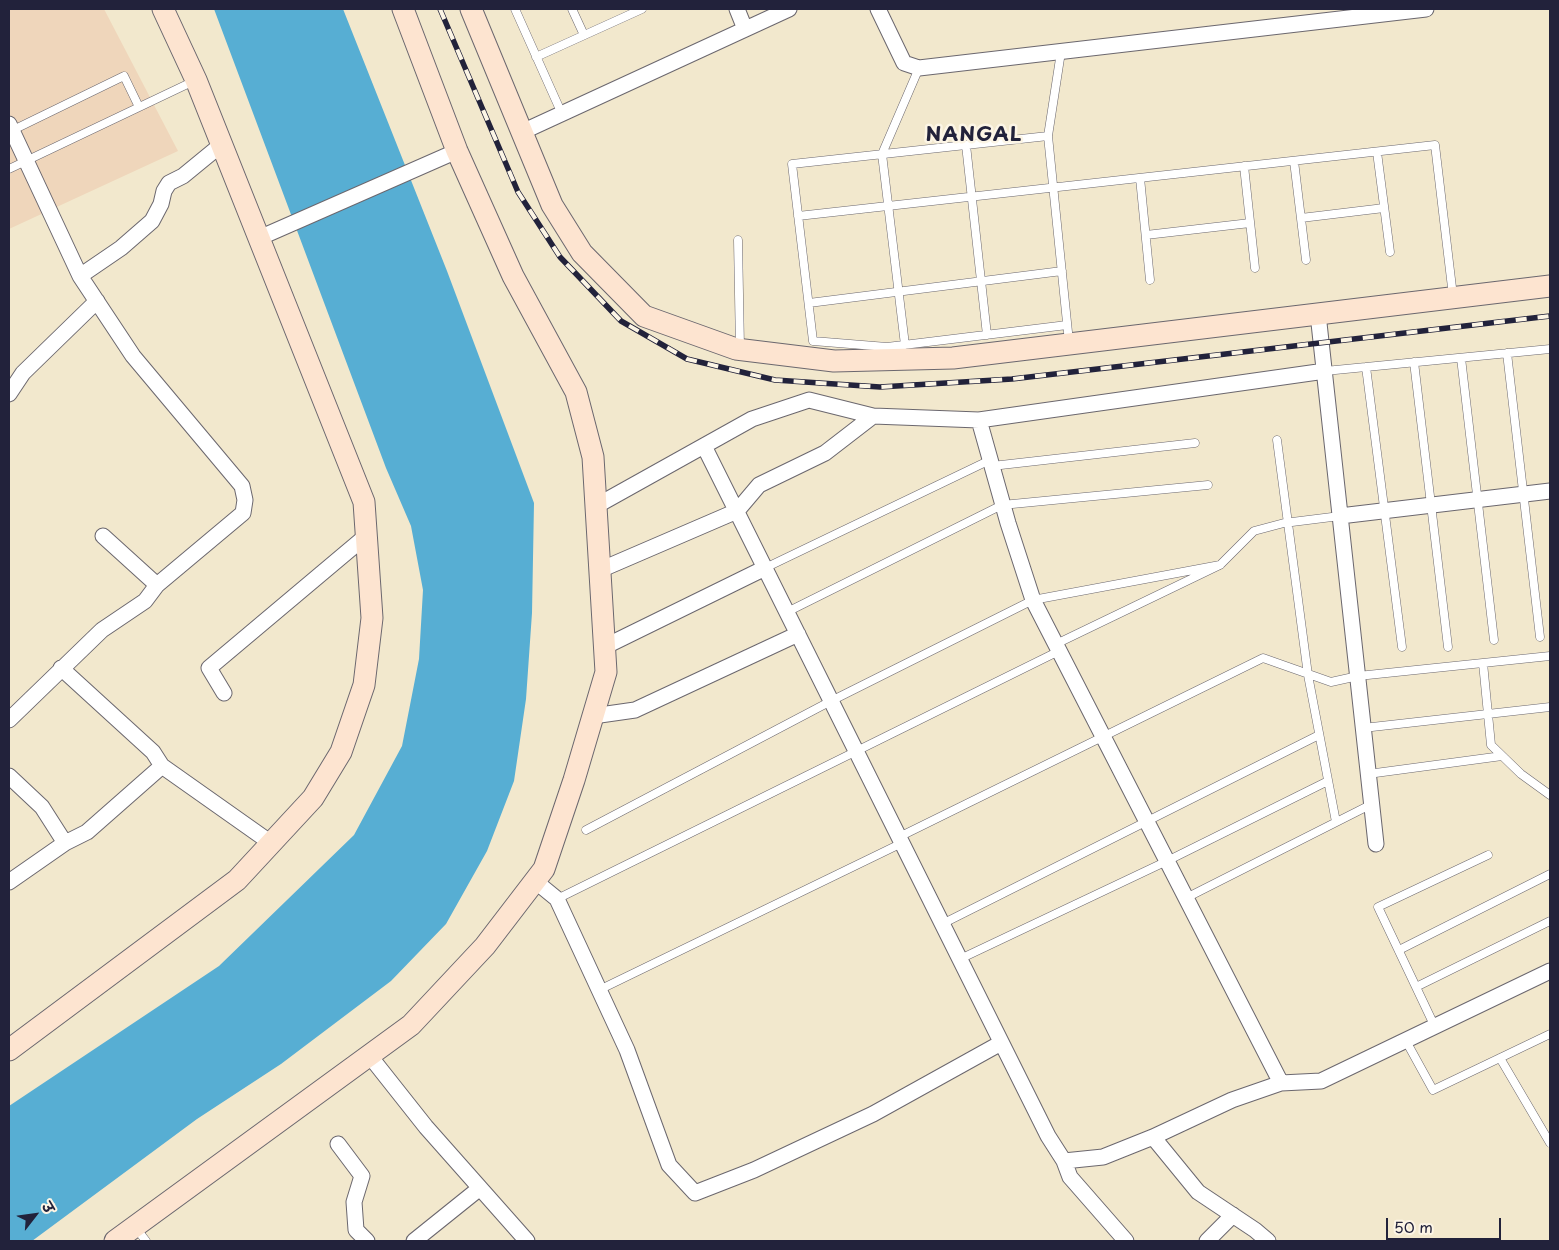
<!DOCTYPE html>
<html>
<head>
<meta charset="utf-8">
<style>
	body { margin:0 }
	#map { position:relative; width:1559px; height:1250px; overflow:hidden; background:#f2e8cd; font-family:"Playpen Sans","Playpen Sans Deva",sans-serif }
	canvas { display:block }
	.frame { position:absolute; inset:0; border:10px solid #22223b; pointer-events:none }
	.north { position:absolute; left:10px; top:1190px; width:50px; height:50px; -webkit-text-stroke:4px #fcf5e5; paint-order:stroke; rotate:60deg; font-size:14px; font-weight:700; line-height:20px; text-align:center; color:#22223b }
	.north::after { content:''; display:block; margin:auto; width:18px; height:22px; background:#22223b; clip-path:polygon(50% 0,100% 100%,50% 72%,0 100%) }
	.scale { position:absolute; left:1386px; top:1218px; width:115px; height:22px; box-sizing:border-box; border:2px solid #22223b; border-top:0; padding-left:6px; font-size:15px; line-height:18px; white-space:nowrap; color:#22223b; -webkit-text-stroke:4px #fcf5e5; paint-order:stroke }
</style>
</head>
<body>
<div id="map">
<canvas width="1559" height="1250"></canvas>
<div class="frame"></div>
<div class="north">उ</div>
<div class="scale">50 m</div>
</div>
<script>
const c = document.querySelector('canvas').getContext('2d');
c.lineJoin = 'round';
function fillPath(path, color) {
  c.fillStyle = color;
  c.fill(path, 'evenodd');
}
function toPath(rows) {
  const path = new Path2D();
  for (const r of rows) {
    path.moveTo(r[0], r[1]);
    for (let i = 2; i < r.length; i += 2) path.lineTo(r[i], r[i + 1]);
  }
  return path;
}
function trace(path, color, width, dash) {
  c.strokeStyle = color;
  c.lineWidth = width;
  c.lineCap = dash ? 'butt' : 'round';
  c.setLineDash(dash || []);
  c.stroke(path);
}
function label(font, color, halo, rows, align = 'center') {
  c.font = font + ' "Playpen Sans",sans-serif';
  c.lineWidth = 5;
  c.setLineDash([]);
  c.textBaseline = 'middle';
  c.strokeStyle = halo;
  c.fillStyle = color;
  for (const [text, x, y, turn = 0] of rows) {
    c.save();
    c.translate(x, y);
    c.rotate((+turn || 0) * Math.PI / 180);
    c.textAlign = isNaN(turn) ? turn : align;
    if (halo) c.strokeText(text, 0, 0);
    c.fillText(text, 0, 0);
    c.restore();
  }
}
fillPath(toPath([
	[9,9,104,9,178,151,9,229]
]), '#efd6bb');
fillPath(toPath([
	[214,9,343,9,447,271,534,503,532,613,526,699,514,781,487,851,446,924,391,981,281,1064,197,1119,32,1241,9,1241,9,1106,219,966,354,835,402,746,419,659,423,590,411,526,386,468]
]), '#57aed3');
const lane = toPath([
	[515,9,562,114],
	[572,9,584,35],
	[1061,52,1048,136,1069,342],
	[536,57,642,9],
	[11,131,124,76,139,107],
	[1048,136,792,164,813,341,887,347,1067,325],
	[966,145,987,335],
	[1377,152,1390,252],
	[1294,161,1306,260],
	[1244,166,1255,268],
	[9,169,194,81],
	[1140,178,1150,280],
	[798,216,1435,145,1453,296],
	[1301,218,1384,208],
	[1146,235,1250,223],
	[738,240,740,348],
	[809,303,1062,271],
	[905,345,882,154,919,68],
	[1507,353,1540,637],
	[1461,358,1494,640],
	[1414,362,1448,647],
	[1366,367,1402,647],
	[1325,371,1550,349],
	[1277,440,1308,675,1336,822],
	[992,466,1195,443],
	[765,568,990,460],
	[787,612,1002,505,1208,485],
	[1056,644,1220,565,1254,531,1284,523,1340,516],
	[1483,663,1491,745,1521,774,1550,795],
	[1363,728,1550,707],
	[1368,774,1502,756],
	[586,830,831,701,1033,600,1220,565],
	[899,837,1263,658,1331,682,1358,676,1550,656],
	[1186,898,1372,804],
	[557,899,1059,651],
	[942,924,1319,735],
	[1399,950,1550,874],
	[960,959,1167,861,1328,781],
	[1416,987,1550,921],
	[599,990,902,843],
	[1435,1027,1378,907,1488,855],
	[1406,1041,1433,1090,1550,1034],
	[1500,1058,1550,1143],
	[136,1228,146,1241]
]);
const street = toPath([
	[737,9,745,29],
	[878,9,904,63,919,68,1426,9],
	[9,124,80,276,133,356,242,486,245,500,243,513,157,585,145,601,102,630,9,720],
	[522,132,789,9],
	[259,238,457,151],
	[80,276,121,248,152,221,161,204,164,191,169,183,183,176,222,144],
	[1318,314,1376,844],
	[9,394,23,373,97,301],
	[979,420,1008,523,1033,600,1281,1083],
	[704,446,1048,1136,1064,1161,1103,1157,1153,1137,1232,1100,1281,1083,1321,1081,1550,971],
	[596,506,752,419,809,400,873,416,979,420,1325,371],
	[1340,516,1550,491],
	[103,536,157,585],
	[600,570,737,511,759,485,825,453,873,416],
	[604,647,765,568],
	[61,668,153,752,162,766,271,843],
	[224,693,209,668,366,536],
	[593,716,635,710,798,634],
	[9,776,42,807,65,843],
	[535,881,557,899,627,1050,669,1165,695,1193,754,1170,873,1114,1001,1043],
	[9,882,65,843,87,832,162,766],
	[369,1055,426,1127,527,1241],
	[1153,1137,1198,1192,1255,1230,1268,1241],
	[338,1144,362,1176,354,1202,356,1230,367,1241],
	[1064,1161,1070,1177,1126,1241],
	[414,1241,480,1188],
	[1207,1241,1233,1215]
]);
const secondary = toPath([
	[471,9,552,205,582,253,644,316,736,349,834,361,953,358,1550,286],
	[9,1050,237,880,313,798,341,752,364,685,372,618,364,502,196,80,163,9],
	[115,1241,411,1025,485,946,544,869,574,780,606,672,593,457,576,392,513,276,457,151,403,9]
]);
trace(lane, '#6b676e', 9);
trace(street, '#6b676e', 17);
trace(secondary, '#6b676e', 23);
trace(lane, '#fff', 8);
trace(street, '#fff', 15);
trace(secondary, '#fde4d0', 21);
const rail = toPath([
	[440,9,518,192,560,257,621,321,687,359,775,380,880,387,1012,379,1550,316]
]);
trace(rail, '#22223b', 5.5);
trace(rail, '#fcf5e5', 4, [11]);
c.letterSpacing = '1px';
label('bold 20px', '#22223b', '#fcf5e5', [
	["NANGAL",974,135]
]);
c.letterSpacing = '0px';
</script>
</body>
</html>
